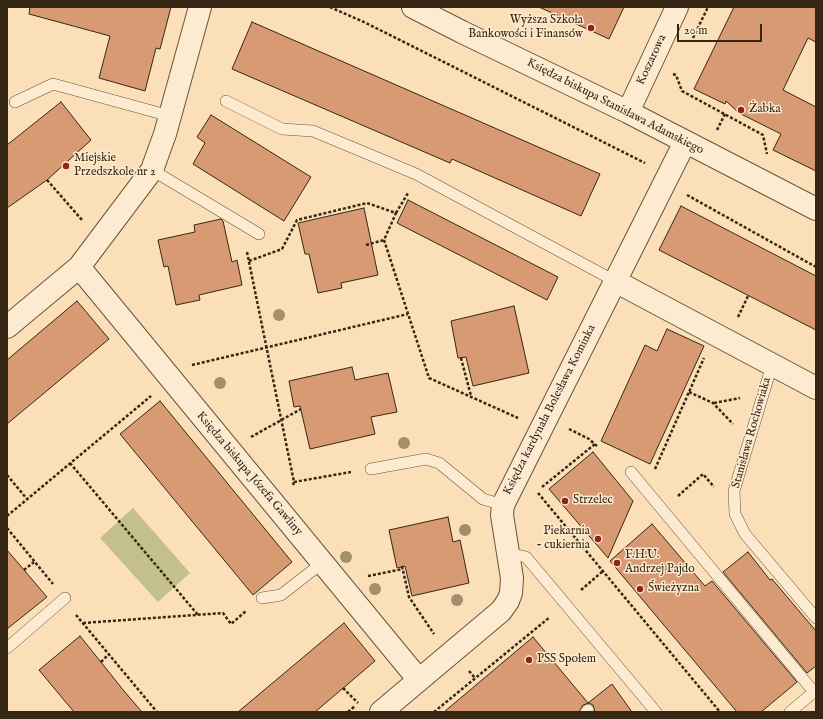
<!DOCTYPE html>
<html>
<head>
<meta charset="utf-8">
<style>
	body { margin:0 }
	#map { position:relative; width:823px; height:719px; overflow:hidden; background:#fbdfb8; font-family:"IM FELL English",serif }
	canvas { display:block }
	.frame { position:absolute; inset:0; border:8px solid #362714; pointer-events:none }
	.scale { position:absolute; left:677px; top:24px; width:85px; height:18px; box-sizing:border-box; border:2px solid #362714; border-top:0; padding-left:5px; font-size:12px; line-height:14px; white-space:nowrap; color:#362714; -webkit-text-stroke:3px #fcead1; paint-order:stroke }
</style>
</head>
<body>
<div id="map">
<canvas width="823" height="719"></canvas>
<div class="frame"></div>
<div class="scale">20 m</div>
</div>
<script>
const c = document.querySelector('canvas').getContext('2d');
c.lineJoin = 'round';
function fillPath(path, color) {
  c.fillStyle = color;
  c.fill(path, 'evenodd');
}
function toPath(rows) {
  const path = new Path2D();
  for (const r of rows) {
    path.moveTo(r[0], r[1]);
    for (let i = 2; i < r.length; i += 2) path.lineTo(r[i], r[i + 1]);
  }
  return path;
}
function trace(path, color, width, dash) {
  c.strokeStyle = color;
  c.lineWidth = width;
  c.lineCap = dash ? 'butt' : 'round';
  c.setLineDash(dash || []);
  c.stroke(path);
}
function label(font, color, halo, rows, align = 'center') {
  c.font = font + ' "IM FELL English",serif';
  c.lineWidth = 3;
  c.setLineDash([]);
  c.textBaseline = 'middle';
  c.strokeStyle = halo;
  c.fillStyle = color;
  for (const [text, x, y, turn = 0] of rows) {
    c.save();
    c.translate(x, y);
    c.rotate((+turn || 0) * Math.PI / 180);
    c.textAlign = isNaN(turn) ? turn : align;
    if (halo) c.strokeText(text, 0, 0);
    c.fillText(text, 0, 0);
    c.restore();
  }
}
fillPath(toPath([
	[133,508,190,573,158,602,100,538]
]), '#c4c08b');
const building = toPath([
	[30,7,171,7,160,49,156,48,145,91,99,78,110,36,29,14,30,7],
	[539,7,624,7,609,39,539,7],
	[734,7,816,7,816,42,808,38,783,90,816,107,816,171,773,150,781,134,739,113,726,101,725,104,694,89,734,7],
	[252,22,600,174,581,216,452,159,450,163,232,69,252,22],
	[61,102,91,140,47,180,7,208,7,145,61,102],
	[211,115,311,177,284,221,193,164,205,143,197,137,211,115],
	[408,200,558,277,547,300,397,223,408,200],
	[681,206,816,276,816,330,659,250,681,206],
	[364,208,378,275,341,283,342,288,318,293,309,254,305,254,298,223,364,208],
	[221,219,223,221,232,262,237,260,242,285,199,295,200,300,176,305,168,266,164,267,158,240,195,232,194,225,221,219],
	[77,301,109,339,7,424,7,360,77,301],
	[514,306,529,373,473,386,466,357,458,358,451,321,514,306],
	[667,329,704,346,650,464,601,441,645,345,657,351,667,329],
	[352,367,355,380,388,373,397,412,371,417,375,434,310,449,300,406,294,407,289,381,352,367],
	[160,401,292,562,253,595,120,434,160,401],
	[593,452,633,501,608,558,549,489,593,452],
	[448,517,453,542,460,540,469,583,412,596,405,566,397,568,389,530,448,517],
	[652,524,705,586,712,581,797,682,761,712,737,712,610,561,652,524],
	[7,550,47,597,7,629,7,550],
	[748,552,770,580,772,579,816,631,816,666,807,673,723,572,748,552],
	[344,623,375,661,315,712,238,712,344,623],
	[80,636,124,691,142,712,74,712,39,670,80,636],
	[533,637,588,703,612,684,632,712,595,712,593,705,589,703,583,705,579,712,444,712,533,637]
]);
fillPath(building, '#d79a73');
trace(building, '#362714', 1);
const lane = toPath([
	[226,101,282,129,313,131,416,174,615,281],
	[15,102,53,84,170,116],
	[152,170,259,234],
	[772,365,734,491,735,514,745,534,816,618],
	[371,469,426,459,439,463,483,499,503,505],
	[631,472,814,692,790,712],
	[508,553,526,557,656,712],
	[262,598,281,595,322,563],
	[7,648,65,598],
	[586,712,588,710]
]);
const street = toPath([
	[413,7,462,32,628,112,816,209],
	[628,112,677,7],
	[79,267,419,680],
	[615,281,816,388],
	[7,327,79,267,152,170,165,134,200,7],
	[381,712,501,611,508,601,511,593,512,578,502,515,503,505,685,142]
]);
trace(lane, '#67553d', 12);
trace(street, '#67553d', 24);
trace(toPath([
	[330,7,366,23,645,163],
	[693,38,708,7],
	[673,74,676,75,682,91,763,135,767,154],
	[717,130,725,114],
	[47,180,82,220],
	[687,195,816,267],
	[396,213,408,193],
	[366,245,384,240],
	[247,252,294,482,293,485],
	[249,261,282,249,297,220,367,203,396,213,384,240,429,378,518,418],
	[738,317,748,296],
	[461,358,471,396],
	[192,365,408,314],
	[689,392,713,403,733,424],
	[714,403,740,398],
	[569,429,589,439,598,447],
	[251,437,301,409],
	[70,463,198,615],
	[655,469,704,358],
	[7,475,27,499],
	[294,482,351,472],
	[542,487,595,444],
	[538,493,720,712],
	[678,496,703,474,714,487],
	[7,516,151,396],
	[7,528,53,584],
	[402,566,409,597,434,634],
	[24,570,34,562],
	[368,576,403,569],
	[581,590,603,571],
	[76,615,157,712],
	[83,623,223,613,231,624,246,611],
	[101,662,109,654],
	[469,671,475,678],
	[343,688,358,703],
	[348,712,355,706],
	[434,712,550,617]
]), '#362714', 2.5, [3, 2]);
trace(lane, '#fcead1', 11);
trace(street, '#fcead1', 22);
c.fillStyle = '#a28f6e';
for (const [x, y] of [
	[279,315],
	[220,383],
	[404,443],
	[465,530],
	[346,557],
	[375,589],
	[457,600]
]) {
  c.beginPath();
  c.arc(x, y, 6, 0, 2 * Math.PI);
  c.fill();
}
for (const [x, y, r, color] of [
	[591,28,4,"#8f2418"],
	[741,110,4,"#8f2418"],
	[66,166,4,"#8f2418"],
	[565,501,4,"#8f2418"],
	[598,539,4,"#8f2418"],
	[617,563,4,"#8f2418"],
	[640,589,4,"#8f2418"],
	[529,660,4,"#8f2418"]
]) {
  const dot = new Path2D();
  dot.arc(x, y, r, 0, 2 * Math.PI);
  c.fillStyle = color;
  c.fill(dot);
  trace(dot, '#fcead1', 1.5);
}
label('12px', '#362714', '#fcead1', [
	["Wyższa Szkoła",583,21,"right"],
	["Bankowości i Finansów",583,35,"right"],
	["Żabka",749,110],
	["Miejskie",74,159],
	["Przedszkole nr 2",74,173],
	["Strzelec",573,501],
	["Piekarnia",590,532,"right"],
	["- cukiernia",590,546,"right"],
	["F.H.U.",625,556],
	["Andrzej Pajdo",625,570],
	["Świeżyzna",648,589],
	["PSS Społem",537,660]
], 'left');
label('12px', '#362714', '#fcead1', [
	["Koszarowa",652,60,-65],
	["Księdza biskupa Stanisława Adamskiego",615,107,27],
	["Księdza kardynała Bolesława Kominka",550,410,-63],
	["Stanisława Rochowiaka",752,433,-74],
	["Księdza biskupa Józefa Gawliny",249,474,50]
]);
</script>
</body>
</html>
